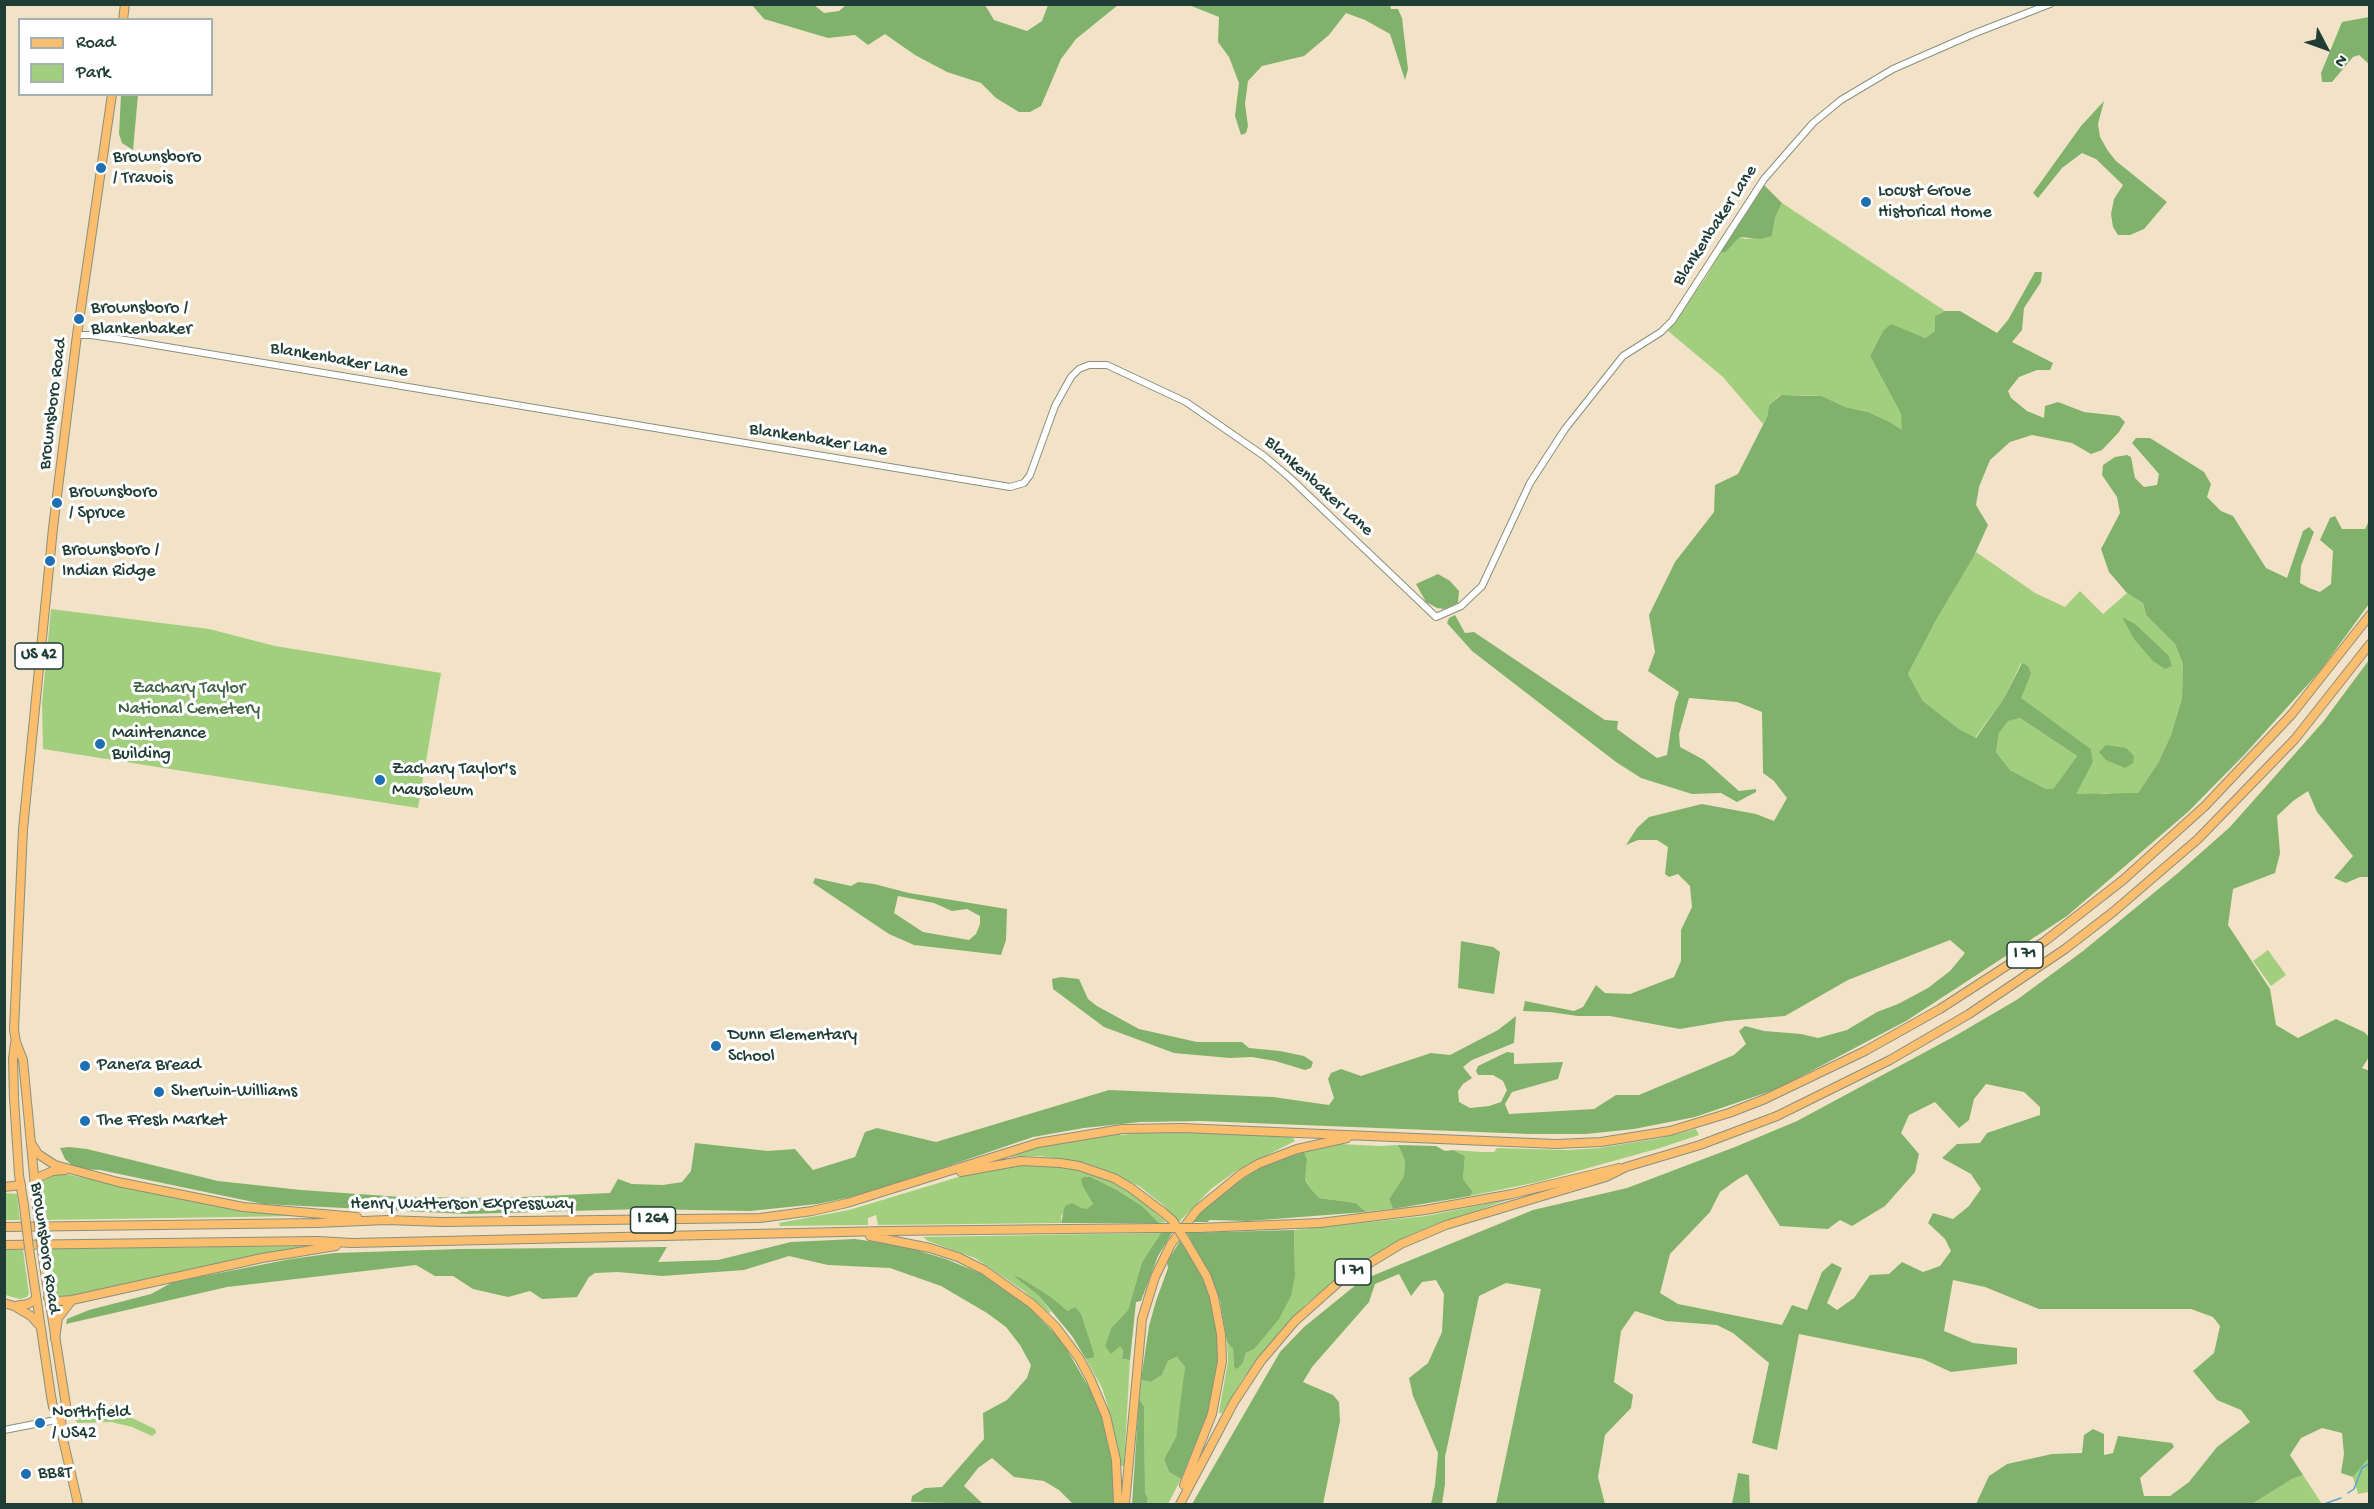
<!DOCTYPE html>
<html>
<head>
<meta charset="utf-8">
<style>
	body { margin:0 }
	#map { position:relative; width:2374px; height:1509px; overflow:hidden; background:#f2e3c8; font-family:"Gochi Hand",sans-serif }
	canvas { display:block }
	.frame { position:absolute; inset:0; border:6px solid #1f3d34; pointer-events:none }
	.legend { position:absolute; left:18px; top:18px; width:195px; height:78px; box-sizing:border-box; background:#fff; border:2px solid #a5b1ae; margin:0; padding:8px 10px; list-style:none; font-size:18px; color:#1f3d34 }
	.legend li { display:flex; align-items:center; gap:12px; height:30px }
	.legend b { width:30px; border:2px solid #a5b1ae }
	.north { position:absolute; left:2296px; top:18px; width:60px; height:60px; -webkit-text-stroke:4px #fff; paint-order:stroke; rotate:131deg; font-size:16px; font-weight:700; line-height:24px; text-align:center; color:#1f3d34 }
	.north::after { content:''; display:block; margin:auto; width:21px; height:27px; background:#1f3d34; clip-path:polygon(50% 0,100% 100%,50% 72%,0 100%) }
</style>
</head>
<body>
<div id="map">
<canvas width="2374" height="1509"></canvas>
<div class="frame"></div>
<ul class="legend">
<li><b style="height:8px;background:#fbbd6e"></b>Road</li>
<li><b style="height:16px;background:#a2cf7d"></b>Park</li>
</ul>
<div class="north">N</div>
</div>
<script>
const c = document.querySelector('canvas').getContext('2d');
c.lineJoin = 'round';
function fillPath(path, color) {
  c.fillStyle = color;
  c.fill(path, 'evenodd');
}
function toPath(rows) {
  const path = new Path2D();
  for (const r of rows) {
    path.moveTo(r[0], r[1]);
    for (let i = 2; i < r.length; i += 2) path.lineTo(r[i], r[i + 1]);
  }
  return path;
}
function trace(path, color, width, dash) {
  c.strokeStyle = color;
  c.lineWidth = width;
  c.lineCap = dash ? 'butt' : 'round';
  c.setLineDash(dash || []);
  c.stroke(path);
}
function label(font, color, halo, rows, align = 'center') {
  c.font = font + ' "Gochi Hand",sans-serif';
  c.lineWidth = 6;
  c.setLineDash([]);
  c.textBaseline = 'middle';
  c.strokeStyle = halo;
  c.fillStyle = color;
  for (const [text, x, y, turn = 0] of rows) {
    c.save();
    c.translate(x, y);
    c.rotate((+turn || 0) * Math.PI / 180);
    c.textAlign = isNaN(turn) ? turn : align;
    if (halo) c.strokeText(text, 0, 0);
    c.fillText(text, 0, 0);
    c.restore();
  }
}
fillPath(toPath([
	[1782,203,1945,311,1935,316,1935,331,1925,338,1902,330,1883,331,1870,356,1901,414,1903,431,1888,421,1868,412,1845,407,1822,396,1800,395,1780,395,1769,405,1767,417,1763,424,1723,377,1668,331,1706,277,1721,252,1725,253,1740,237,1745,239,1772,236,1775,218],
	[1976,552,2035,593,2065,607,2080,591,2103,614,2127,593,2143,603,2146,615,2175,644,2183,664,2182,698,2171,735,2158,763,2138,793,2124,795,2106,793,2081,796,2075,794,2093,762,2091,749,2020,698,2031,674,2021,663,2004,698,1975,738,1959,729,1923,701,1908,674,1935,622],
	[51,609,209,629,275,646,441,673,418,808,43,749,42,703],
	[2020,718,2077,756,2053,789,2046,789,2010,770,1996,752,1999,733,2007,721],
	[2268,950,2286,975,2271,986,2253,961],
	[1696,1129,1699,1135,1660,1148,1538,1182,1470,1196,1473,1192,1463,1179,1465,1156,1453,1150,1482,1152,1494,1152,1497,1148,1567,1150,1599,1148,1661,1138],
	[1187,1131,1260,1134,1292,1137,1295,1141,1236,1171,1211,1189,1179,1222,1163,1205,1139,1186,1100,1168,1081,1162,1040,1156,1002,1157,1039,1147,1117,1133,1121,1135,1150,1132],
	[1341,1144,1379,1146,1398,1145,1405,1161,1404,1176,1389,1199,1393,1209,1366,1212,1356,1203,1319,1198,1311,1189,1305,1179,1307,1159,1304,1152],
	[1034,1164,1064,1166,1099,1176,1120,1185,1139,1198,1166,1222,1159,1223,1142,1206,1117,1190,1091,1177,1083,1187,1093,1204,1088,1209,1081,1209,1072,1203,1061,1216,1061,1223,878,1225,876,1215,868,1218,868,1225,780,1226,779,1223,849,1210,975,1172],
	[66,1174,139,1190,298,1216,44,1220,40,1182,55,1175],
	[4,1193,17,1194,20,1220,5,1220],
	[1511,1199,1436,1224,1410,1235,1343,1273,1306,1304,1280,1331,1242,1380,1224,1410,1221,1414,1219,1412,1228,1361,1227,1342,1233,1349,1234,1367,1243,1363,1246,1353,1254,1349,1295,1276,1294,1230,1426,1216],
	[1161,1233,1142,1262,1128,1310,1112,1327,1123,1350,1122,1359,1130,1360,1124,1466,1121,1466,1107,1403,1102,1388,1086,1359,1093,1358,1068,1311,1051,1297,1015,1276,1039,1296,1051,1312,1049,1313,1024,1291,975,1258,928,1241,923,1237],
	[299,1246,299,1249,63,1298,58,1297,55,1294,47,1249],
	[5,1250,23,1250,29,1294,27,1297,20,1299,5,1295],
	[1178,1357,1185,1367,1182,1397,1176,1437,1164,1459,1169,1472,1181,1479,1168,1504,1146,1504,1148,1499,1145,1492,1144,1406,1139,1399,1141,1380,1151,1382,1162,1375,1168,1361],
	[93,1413,130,1417,155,1429,156,1433,152,1436,132,1427,111,1422,78,1423,75,1420,77,1416],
	[2369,1456,2369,1492,2358,1494,2353,1477],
	[2303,1475,2322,1504,2252,1504,2292,1479]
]), '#a2cf7d');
fillPath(toPath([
	[1301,4,1390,4,1391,9,1398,9,1402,18,1408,69,1405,80,1390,34,1365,20,1346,13,1329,35,1304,56,1262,66,1248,81,1245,104,1248,126,1246,133,1241,135,1235,116,1239,83,1229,57,1218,42,1219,17,1189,5],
	[752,5,814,5,824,13,839,11,846,5,985,5,994,20,1027,31,1042,21,1048,5,1118,5,1076,39,1061,59,1041,106,1030,112,1019,112,996,98,981,83,947,72,915,55,885,34,868,45,855,35,828,38,764,19],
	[2369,17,2369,64,2359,55,2353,57,2332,82,2322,82,2321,73,2342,22],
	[121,95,138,95,133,150,122,143,119,134],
	[2104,101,2098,124,2100,137,2108,151,2116,161,2167,202,2144,229,2130,235,2118,235,2113,227,2111,214,2114,199,2123,185,2096,159,2082,153,2062,168,2038,198,2033,193,2081,126],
	[1764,185,1782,203,1775,218,1772,236,1761,239,1740,237,1725,253,1721,252],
	[2035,272,2042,272,2041,282,2024,308,2022,330,2012,342,2053,363,2050,370,2037,370,2019,377,2008,391,2011,398,2027,411,2044,418,2045,406,2058,402,2084,412,2119,416,2125,422,2119,432,2102,450,2091,454,2072,443,2032,435,2010,442,1990,460,1979,487,1976,505,1988,525,1974,556,1935,622,1908,674,1923,701,1959,729,1976,738,2004,698,2022,663,2028,666,2031,674,2021,698,2091,749,2093,762,2076,794,2138,793,2158,763,2171,735,2182,698,2183,664,2175,644,2146,615,2143,603,2127,593,2109,572,2101,549,2120,513,2117,497,2102,475,2103,465,2115,457,2127,455,2131,457,2135,478,2144,487,2157,485,2159,474,2132,443,2136,438,2150,438,2204,472,2211,484,2207,497,2221,511,2233,516,2266,568,2287,578,2303,531,2309,527,2314,532,2301,566,2300,583,2309,588,2320,592,2331,584,2333,551,2320,540,2330,518,2335,516,2342,529,2365,529,2369,521,2369,604,2320,671,2244,755,2189,811,2067,916,1906,1021,1777,1089,1695,1117,1634,1129,1586,1134,1529,1134,1201,1121,1140,1122,1084,1128,1033,1137,869,1193,818,1204,750,1211,642,1209,466,1214,263,1204,100,1170,76,1169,65,1159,60,1148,69,1147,87,1149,218,1181,301,1190,401,1197,498,1198,610,1193,618,1179,632,1184,663,1185,682,1182,691,1171,695,1143,768,1151,795,1149,813,1170,855,1157,865,1132,877,1128,936,1142,1109,1090,1273,1097,1329,1105,1334,1098,1328,1079,1331,1073,1341,1069,1361,1076,1431,1053,1450,1055,1498,1030,1516,1016,1514,1043,1472,1060,1463,1067,1472,1078,1463,1084,1458,1091,1459,1102,1470,1108,1489,1106,1501,1102,1507,1090,1503,1081,1493,1075,1478,1075,1476,1071,1478,1066,1507,1052,1514,1053,1514,1064,1563,1062,1558,1079,1512,1092,1505,1104,1509,1114,1594,1109,1616,1095,1639,1095,1734,1055,1746,1044,1739,1031,1745,1026,1764,1031,1801,1034,1818,1038,1847,1030,1877,1012,1898,1004,1928,988,1950,971,1965,953,1950,940,1848,980,1785,1016,1726,1021,1680,1029,1610,1016,1578,1016,1550,1012,1523,1011,1525,1001,1574,1011,1583,1007,1596,985,1605,993,1630,994,1674,977,1681,961,1681,930,1692,907,1690,886,1678,874,1669,877,1665,874,1668,847,1657,840,1638,840,1626,845,1637,828,1649,817,1702,804,1756,814,1774,821,1787,798,1774,781,1763,773,1762,712,1737,702,1689,698,1679,734,1680,747,1704,760,1739,791,1756,789,1756,792,1737,802,1721,793,1692,794,1641,778,1616,762,1472,651,1447,623,1449,618,1455,615,1465,633,1474,632,1605,720,1618,721,1617,729,1657,758,1667,755,1675,703,1679,692,1648,671,1655,652,1649,615,1675,562,1714,512,1715,485,1738,474,1767,417,1769,405,1781,395,1822,396,1845,407,1868,412,1888,421,1902,430,1901,414,1870,356,1883,331,1891,324,1925,338,1935,331,1935,316,1945,311,1960,311,1997,333,2008,320],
	[2020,718,2077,756,2053,789,2046,789,2010,770,1996,752,1999,733,2008,721],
	[1438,574,1450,581,1459,591,1458,603,1444,609,1437,608,1426,602,1416,584],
	[2122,617,2135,624,2169,656,2172,666,2165,669,2153,661,2134,639],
	[2369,660,2369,877,2360,877,2346,883,2334,878,2353,856,2317,812,2308,791,2293,801,2277,816,2280,853,2275,873,2233,889,2228,925,2270,989,2276,1025,2298,1038,2336,1019,2364,1032,2369,1037,2369,1057,2362,1068,2370,1071,2370,1456,2353,1477,2341,1473,2344,1454,2342,1433,2322,1428,2301,1438,2290,1455,2303,1475,2292,1479,2252,1504,1976,1504,1989,1476,2007,1464,2052,1454,2082,1453,2084,1435,2093,1429,2104,1434,2104,1455,2113,1453,2118,1436,2172,1443,2174,1447,2140,1478,2144,1496,2170,1496,2189,1482,2217,1447,2250,1422,2241,1410,2217,1400,2193,1371,2214,1353,2220,1326,2213,1317,2191,1309,2039,1309,1985,1287,1953,1280,1944,1331,1973,1343,2017,1348,2017,1364,1951,1372,1923,1359,1799,1334,1777,1450,1752,1443,1769,1363,1733,1333,1717,1325,1666,1321,1635,1311,1621,1331,1614,1382,1633,1395,1631,1408,1605,1435,1598,1477,1605,1504,1496,1504,1541,1289,1506,1283,1479,1296,1445,1457,1445,1484,1442,1504,1431,1504,1435,1485,1438,1453,1413,1396,1409,1378,1428,1363,1442,1332,1444,1294,1436,1280,1422,1282,1411,1296,1399,1274,1375,1284,1369,1302,1312,1367,1303,1382,1333,1395,1339,1402,1340,1421,1323,1504,1192,1504,1280,1352,1304,1327,1362,1280,1533,1210,1627,1188,1735,1147,1797,1121,1955,1036,2018,999,2083,951,2178,873,2230,827,2323,722],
	[1986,1084,2024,1092,2040,1107,2040,1115,1987,1133,1980,1143,1957,1144,1942,1158,1971,1174,1981,1189,1969,1206,1953,1219,1933,1213,1928,1223,1945,1239,1951,1251,1940,1266,1923,1272,1902,1262,1889,1274,1870,1275,1854,1298,1837,1310,1827,1303,1842,1268,1832,1263,1822,1272,1807,1310,1792,1305,1782,1325,1678,1304,1660,1293,1670,1254,1710,1212,1720,1192,1738,1179,1747,1174,1780,1226,1828,1229,1840,1220,1852,1226,1885,1206,1915,1172,1919,1154,1901,1133,1909,1115,1935,1102,1959,1128,1969,1120,1974,1099],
	[2106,745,2126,748,2134,756,2133,763,2125,768,2106,760,2099,752],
	[815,878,851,886,858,882,874,884,909,893,1007,909,1006,940,1001,955,914,945,889,934,813,883],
	[898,896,934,903,952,911,967,909,980,916,980,924,976,934,969,940,923,932,894,913],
	[1461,941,1493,947,1500,952,1494,994,1458,988],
	[1061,977,1079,979,1088,999,1097,1006,1139,1029,1197,1042,1242,1042,1249,1048,1280,1051,1304,1056,1313,1062,1311,1068,1305,1070,1275,1061,1252,1057,1230,1058,1174,1053,1104,1027,1053,989,1052,979],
	[1398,1145,1436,1146,1445,1151,1453,1150,1465,1156,1463,1179,1473,1192,1470,1196,1393,1209,1389,1199,1404,1176,1405,1161],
	[1304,1152,1307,1159,1305,1180,1311,1189,1319,1198,1356,1203,1366,1212,1248,1221,1209,1220,1208,1222,1192,1222,1214,1200,1251,1173,1270,1163],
	[1084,1177,1091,1177,1117,1190,1142,1206,1159,1223,1061,1223,1065,1206,1072,1203,1081,1208,1087,1209,1093,1204,1083,1187,1081,1179],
	[1294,1230,1295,1276,1291,1296,1279,1319,1254,1349,1246,1353,1243,1363,1237,1369,1234,1367,1233,1349,1227,1342,1220,1300,1212,1278,1187,1233],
	[1161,1233,1172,1233,1158,1256,1141,1301,1136,1302,1130,1360,1122,1359,1123,1350,1120,1346,1111,1354,1105,1346,1112,1327,1128,1310,1142,1262],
	[855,1239,903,1246,946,1259,989,1277,1024,1302,1062,1341,1099,1405,1112,1456,1114,1504,1073,1504,1059,1490,1044,1481,1014,1477,992,1458,978,1468,964,1486,982,1503,987,1504,911,1502,912,1496,925,1488,942,1487,984,1439,983,1413,1007,1400,1027,1378,1031,1365,1020,1345,1006,1327,987,1313,941,1286,890,1268,828,1265,789,1256,744,1270,662,1276,618,1272,595,1273,589,1277,577,1297,542,1299,530,1291,508,1297,473,1289,453,1276,435,1276,416,1265,227,1287,66,1324,67,1319,89,1310,151,1294,173,1282,291,1259,335,1253,460,1249,667,1247,658,1262,718,1260,791,1242],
	[1180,1241,1197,1266,1211,1299,1218,1334,1218,1364,1211,1406,1181,1479,1169,1472,1164,1459,1176,1437,1185,1367,1177,1357,1168,1361,1162,1375,1151,1382,1141,1380,1149,1326,1156,1301,1168,1268,1167,1262],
	[1014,1276,1019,1277,1051,1297,1068,1311,1075,1307,1081,1314,1094,1354,1093,1358,1086,1359,1072,1336,1039,1296],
	[1139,1399,1144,1406,1145,1492,1148,1499,1146,1504,1132,1504],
	[1738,1473,1749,1475,1750,1504,1732,1504]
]), '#81b26c');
trace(toPath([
	[2348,1493,2354,1489,2362,1468,2370,1463],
	[2324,1504,2341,1498]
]), '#58a5d1', 1.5);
const tertiary = toPath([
	[77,335,91,335,125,340,1010,487,1024,483,1030,475,1055,406,1071,377,1079,369,1089,365,1107,365,1186,402,1264,456,1289,477,1436,617,1461,606,1482,586,1530,483,1565,429,1623,356,1661,332,1672,321,1764,179,1813,123,1841,100,1893,69,1973,34,2050,4],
	[4,1430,61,1419]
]);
const primary = toPath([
	[123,20,125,4],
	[15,1043,13,1059,14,1098,19,1175,24,1206],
	[37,1207,23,1060,16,1042,14,1030,23,829,53,528,77,335,112,94],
	[29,1248,51,1396,53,1407,61,1419],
	[43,1259,66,1405,61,1419,63,1439,78,1504]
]);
const motorway = toPath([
	[31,1143,38,1154,55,1165,118,1182,243,1207,357,1217],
	[961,1172,1021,1161,1060,1163,1079,1166,1114,1178,1131,1188,1164,1213],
	[35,1181,41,1176,53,1171,65,1170],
	[4,1187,21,1185],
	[4,1227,316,1223,387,1220,441,1222,760,1218,812,1211,847,1203,1038,1143,1122,1129,1182,1128,1556,1144,1601,1142,1670,1131,1729,1113,1765,1099,1865,1051,1940,1009,2045,941,2123,880,2205,806,2292,714,2370,615],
	[1199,1228,1320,1223,1425,1210,1512,1194,1619,1168],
	[870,1236,930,1248,958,1257,984,1270,1032,1304,1055,1326,1079,1358,1090,1378,1106,1416,1116,1460,1118,1504],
	[4,1245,318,1241,352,1243,886,1231,1158,1228],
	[48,1298,58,1301,72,1300,262,1258,336,1246],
	[4,1303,14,1306,31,1316,39,1325],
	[15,1306,28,1304,35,1300],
	[55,1339,58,1318,72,1300],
	[1184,1485,1212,1414,1222,1361,1221,1334,1214,1297,1207,1277,1187,1243],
	[1125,1504,1142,1319,1155,1277,1171,1244,1197,1210,1241,1174,1258,1164,1297,1149,1347,1138],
	[1180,1504,1234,1402,1261,1361,1295,1321,1340,1281,1401,1244,1446,1225,1606,1177,1626,1167,1700,1145,1777,1116,1890,1060,1969,1014,2065,949,2113,912,2198,839,2295,739,2370,644]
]);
trace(tertiary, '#88907e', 8);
trace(primary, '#88907e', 10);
trace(motorway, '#88907e', 10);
trace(tertiary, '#fff', 6);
trace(primary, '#fbbd6e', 8);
trace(motorway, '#fbbd6e', 8);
const primaryBridge = toPath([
	[24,1206,29,1248],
	[37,1207,43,1259]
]);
const motorwayBridge = toPath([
	[1164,1213,1173,1221,1187,1243],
	[1158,1228,1199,1228]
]);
trace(primaryBridge, '#88907e', 10, []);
trace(motorwayBridge, '#88907e', 10, []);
trace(primaryBridge, '#fbbd6e', 8);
trace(motorwayBridge, '#fbbd6e', 8);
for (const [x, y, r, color] of [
	[101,168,6,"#1f6fb2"],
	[1866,202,6,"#1f6fb2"],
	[79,319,6,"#1f6fb2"],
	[57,503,6,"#1f6fb2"],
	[50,561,6,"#1f6fb2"],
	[100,744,6,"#1f6fb2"],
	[380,780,6,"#1f6fb2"],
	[716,1046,6,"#1f6fb2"],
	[85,1066,6,"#1f6fb2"],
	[159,1092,6,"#1f6fb2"],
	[85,1121,6,"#1f6fb2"],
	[40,1423,6,"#1f6fb2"],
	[26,1474,6,"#1f6fb2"]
]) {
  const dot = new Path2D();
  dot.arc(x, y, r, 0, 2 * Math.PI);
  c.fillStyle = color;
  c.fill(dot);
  trace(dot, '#fff', 2);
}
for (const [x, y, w] of [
	[39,656,48],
	[2025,955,36],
	[653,1220,45],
	[1353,1272,36]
]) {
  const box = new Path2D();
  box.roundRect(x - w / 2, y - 13, w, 26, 4.5);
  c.fillStyle = '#fff';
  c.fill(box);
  trace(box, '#1f3d34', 1.5);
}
label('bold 16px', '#1f3d34', null, [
	["US 42",39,656],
	["I 71",2025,955],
	["I 264",653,1220],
	["I 71",1353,1272]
]);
label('18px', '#1f3d34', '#fff', [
	["Brownsboro",113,158],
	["/ Travois",113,179],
	["Locust Grove",1878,192],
	["Historical Home",1878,213],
	["Brownsboro /",91,309],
	["Blankenbaker",91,330],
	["Brownsboro",69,493],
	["/ Spruce",69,514],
	["Brownsboro /",62,551],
	["Indian Ridge",62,572],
	["Maintenance",112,734],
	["Building",112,755],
	["Zachary Taylor's",392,770],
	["Mausoleum",392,791],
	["Dunn Elementary",728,1036],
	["School",728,1057],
	["Panera Bread",97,1066],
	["Sherwin-Williams",171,1092],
	["The Fresh Market",97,1121],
	["Northfield",52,1413],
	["/ US42",52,1434],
	["BB&T",38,1474]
], 'left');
label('18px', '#1f3d34', '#fff', [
	["Blankenbaker Lane",1716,226,-57],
	["Blankenbaker Lane",339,361,10],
	["Brownsboro Road",54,404,-83],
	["Blankenbaker Lane",818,441,9],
	["Blankenbaker Lane",1318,487,42],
	["Henry Watterson Expressway",462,1205],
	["Brownsboro Road",44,1248,82]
]);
label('18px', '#406246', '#fff', [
	["Zachary Taylor",189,689],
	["National Cemetery",189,710]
]);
</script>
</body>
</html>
